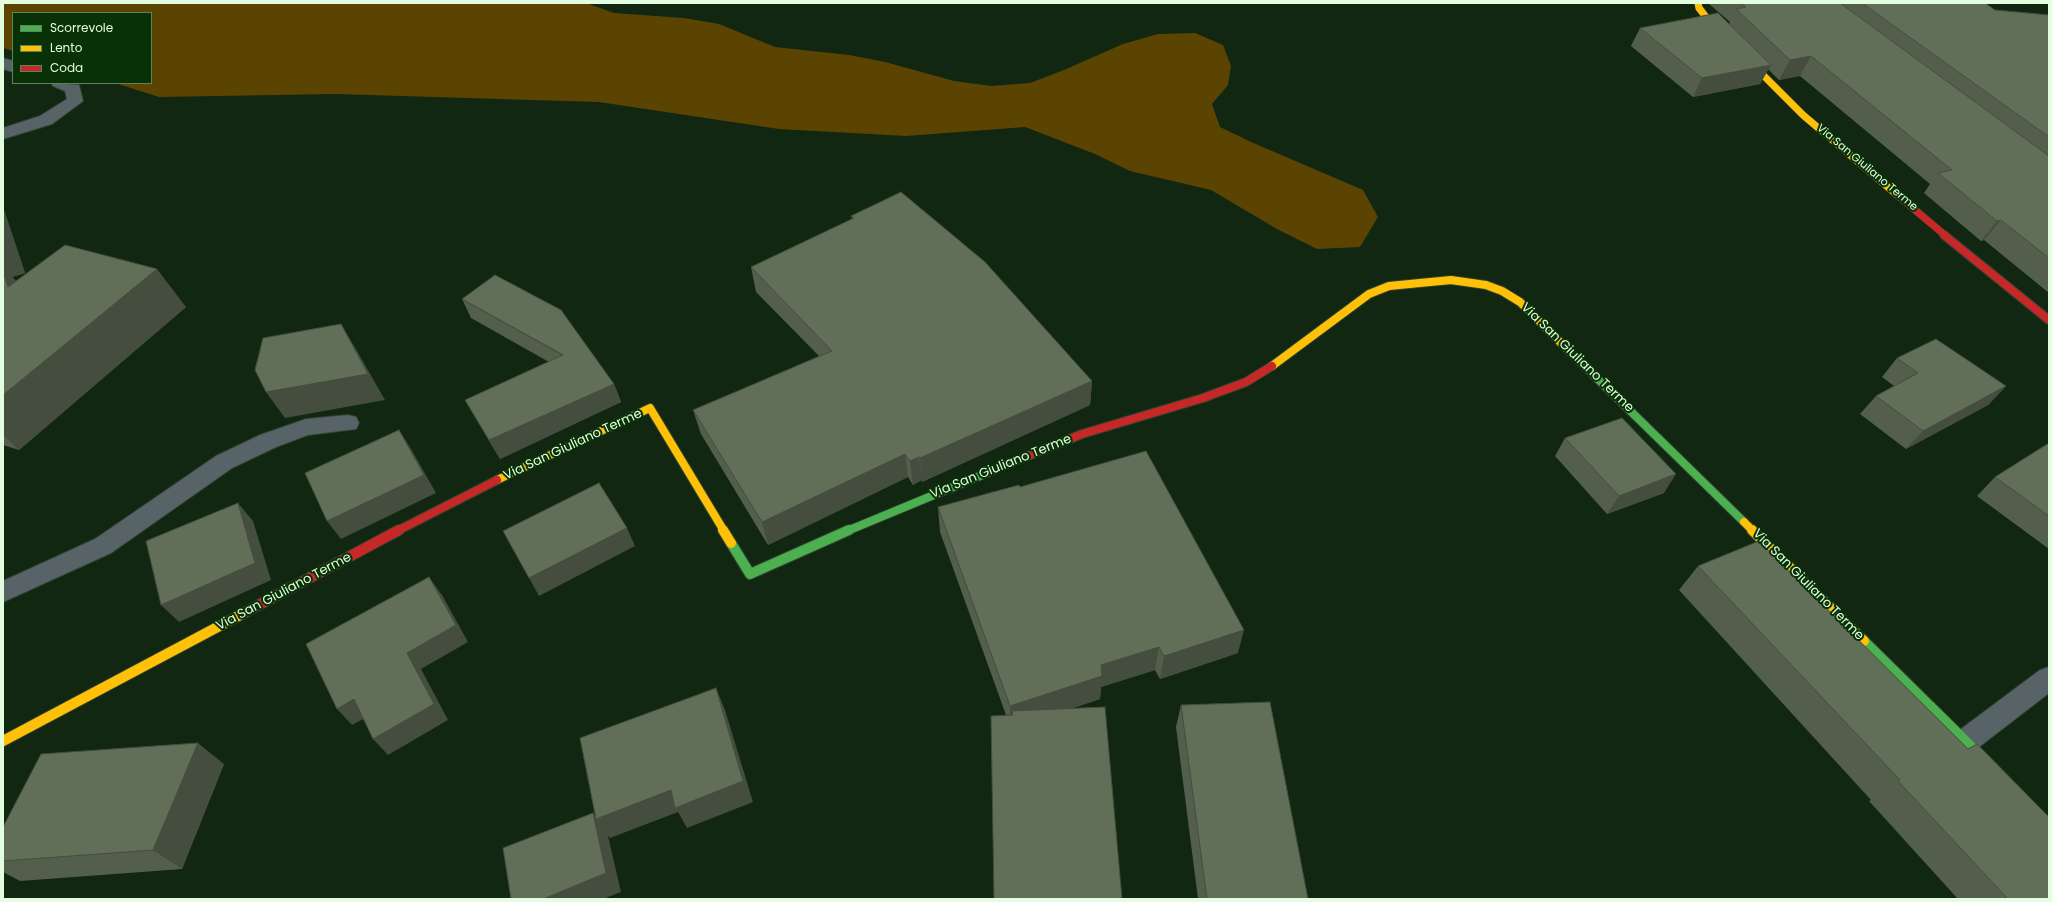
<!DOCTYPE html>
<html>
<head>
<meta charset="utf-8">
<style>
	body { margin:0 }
	#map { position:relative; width:2052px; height:902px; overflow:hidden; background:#112711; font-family:Poppins,sans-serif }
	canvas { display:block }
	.frame { position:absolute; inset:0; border:4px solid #e3fedf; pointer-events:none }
	.legend { position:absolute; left:12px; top:12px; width:140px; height:72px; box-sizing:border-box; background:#093107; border:1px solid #60835d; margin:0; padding:5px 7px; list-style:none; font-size:12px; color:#e3fedf }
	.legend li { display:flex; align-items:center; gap:8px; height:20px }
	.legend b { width:20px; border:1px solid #60835d }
</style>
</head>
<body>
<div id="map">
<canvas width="2052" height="902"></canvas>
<div class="frame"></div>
<ul class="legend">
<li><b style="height:5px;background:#4caf50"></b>Scorrevole</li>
<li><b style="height:5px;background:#ffc107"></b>Lento</li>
<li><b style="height:5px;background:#c62828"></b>Coda</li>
</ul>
</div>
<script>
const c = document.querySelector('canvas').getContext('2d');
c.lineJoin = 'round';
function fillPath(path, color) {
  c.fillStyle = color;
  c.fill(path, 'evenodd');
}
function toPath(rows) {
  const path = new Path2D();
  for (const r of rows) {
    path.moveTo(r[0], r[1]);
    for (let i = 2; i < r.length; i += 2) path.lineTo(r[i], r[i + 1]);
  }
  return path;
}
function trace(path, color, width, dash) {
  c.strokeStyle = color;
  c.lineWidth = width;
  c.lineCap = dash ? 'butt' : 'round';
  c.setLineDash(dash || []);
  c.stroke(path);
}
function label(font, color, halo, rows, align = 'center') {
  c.font = font + ' Poppins,sans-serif';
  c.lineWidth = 4;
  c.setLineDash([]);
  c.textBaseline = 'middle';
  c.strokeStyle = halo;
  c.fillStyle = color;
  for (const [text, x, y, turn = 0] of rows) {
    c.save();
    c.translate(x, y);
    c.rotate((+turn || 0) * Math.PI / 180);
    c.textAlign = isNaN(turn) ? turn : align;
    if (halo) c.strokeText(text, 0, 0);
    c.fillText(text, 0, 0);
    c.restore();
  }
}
fillPath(toPath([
	[3,3,590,3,589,4,614,13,684,18,719,24,775,47,849,55,885,62,954,81,991,86,1030,83,1064,70,1123,44,1158,34,1195,33,1223,45,1231,66,1228,85,1212,104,1220,127,1251,142,1363,190,1378,217,1360,247,1317,249,1277,229,1211,190,1130,171,1095,154,1025,127,906,136,779,129,599,102,335,94,159,97,115,83,151,83,151,13,13,13,13,51,3,48]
]), '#5b4402');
const lane = toPath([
	[3,58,13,61,13,72,3,69,3,58],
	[51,83,79,85,83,101,52,124,3,139,3,128,40,116,67,99,65,91,53,86,51,83],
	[348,415,356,417,359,423,356,429,308,435,276,447,232,468,111,553,3,602,3,581,95,539,216,456,260,435,306,419,348,415]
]);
const street = toPath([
	[2049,667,2049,693,1975,750,1966,753,1957,750,1953,741,1957,732,2040,670,2049,667]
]);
const fastFar1 = toPath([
	[1569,351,1744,522],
	[847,531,1028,456]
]);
const fast = toPath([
	[731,543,750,574,849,530],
	[1864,641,1993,768]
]);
const slowFar2 = toPath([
	[1698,3,1699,8,1709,21,1803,115,1896,194]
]);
const slowFar1 = toPath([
	[1272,366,1369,294,1389,286,1451,280,1486,285,1502,291,1520,302,1569,351],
	[497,480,650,408,724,531],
	[1744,522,1753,531]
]);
const slow = toPath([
	[723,530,731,543],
	[1752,530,1864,641],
	[3,741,242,614]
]);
const jamFar2 = toPath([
	[1896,194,1946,236]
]);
const jamFar1 = toPath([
	[1944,235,2049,320],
	[1028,456,1082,434,1203,398,1246,382,1272,366],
	[397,531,497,480]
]);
const jam = toPath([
	[242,614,399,530]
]);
trace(lane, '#304330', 2);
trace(street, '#304330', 2);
trace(fastFar1, '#304330', 10);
trace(fast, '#304330', 12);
trace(slowFar2, '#304330', 8);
trace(slowFar1, '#304330', 10);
trace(slow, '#304330', 12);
trace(jamFar2, '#304330', 8);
trace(jamFar1, '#304330', 10);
trace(jam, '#304330', 12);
fillPath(lane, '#586367');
fillPath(street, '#586367');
trace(fastFar1, '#4caf50', 8);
trace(fast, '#4caf50', 10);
trace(slowFar2, '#ffc107', 7);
trace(slowFar1, '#ffc107', 8);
trace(slow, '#ffc107', 10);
trace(jamFar2, '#c62828', 7);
trace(jamFar1, '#c62828', 8);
trace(jam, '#c62828', 10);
fillPath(toPath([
	[1708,3,1985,3,1995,10,2049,15,2049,293,1984,240,1981,241,1924,193,1930,184,1800,76,1779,80,1768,69,1760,84,1693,97,1631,46,1640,28,1729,24,1730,22],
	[3,207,25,273,12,277,16,281,186,307,19,450,3,445],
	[851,216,1092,381,1090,405,922,482,922,480,913,485,908,477,768,545,701,434,693,410,819,356,756,292,751,267,852,219],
	[462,299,614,384,621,402,500,459,476,419,465,400,549,362,471,318],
	[1897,358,2006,386,1988,405,1906,449,1860,414,1876,396,1894,386,1882,377],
	[1565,438,1664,493,1607,514,1555,456],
	[2049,443,2049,549,1977,496,1995,477],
	[1020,487,1238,653,1160,679,1155,670,1101,687,1100,699,1070,709,1122,899,1006,715,940,532,938,507],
	[1698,566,1968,749,2049,899,1958,899,1869,801,1871,800,1679,590],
	[1181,705,1308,899,1198,899,1176,727],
	[224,764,182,869,20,881,3,872,3,827]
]), '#535f4c');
fillPath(toPath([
	[1811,56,1800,76,1779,80,1790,60],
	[1771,65,1760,84,1693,97,1702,78],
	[3,207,25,273,12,277,35,303,8,287,3,280],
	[2001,220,1984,240,1981,241,1997,221],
	[157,269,186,307,19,450,3,435,3,395],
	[341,324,357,351,385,400,285,418,266,392],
	[1092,381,1090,405,922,482,920,458],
	[614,384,621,402,500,459,489,440],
	[2006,386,1988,405,1906,449,1923,431],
	[399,430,411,449,436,493,341,539,327,521],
	[905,454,908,477,768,545,762,522],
	[919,457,922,480,913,485,910,461],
	[1676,474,1664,493,1607,514,1619,496],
	[238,503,253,521,271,580,179,622,161,605],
	[627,528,635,546,539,596,529,578],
	[429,577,442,595,468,642,421,669,448,720,388,755,373,739,407,653],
	[1244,630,1238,653,1160,679,1164,656],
	[1159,647,1155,670,1101,687,1100,699,1014,727,1013,715,1012,711,1012,728,1010,728,1010,706,1101,665],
	[716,688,725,710,753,802,687,828,678,812,610,838,608,836,621,892,603,899,543,899,593,813,597,818,671,790],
	[354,699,369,716,352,725,337,709],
	[198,743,224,764,182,869,153,850]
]), '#444d3e');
const building = toPath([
	[1740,3,1840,3,2049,156,2049,258,2001,220,1997,221,1938,173,1952,170,1811,56,1790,60,1736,9,1746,7,1740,3],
	[1862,3,1985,3,1995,10,2049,15,2049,137,1862,3],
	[1718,13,1771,65,1702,78,1640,28,1718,13],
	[901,192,985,262,1092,381,920,458,919,457,910,461,905,454,762,522,693,410,832,351,751,267,854,218,851,216,901,192],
	[65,245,157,269,3,395,3,271,8,287,65,245],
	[495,275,561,310,614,384,489,440,465,400,563,355,462,299,495,275],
	[341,324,368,374,266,392,255,370,263,338,341,324],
	[1936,339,2006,386,1923,431,1876,396,1918,373,1897,358,1936,339],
	[1622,418,1676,474,1619,496,1565,438,1622,418],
	[399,430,424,475,327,521,305,473,399,430],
	[2049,443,2049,516,1995,477,2049,443],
	[1146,451,1244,630,1164,656,1159,647,1101,665,1102,676,1010,706,938,507,1019,485,1020,487,1146,451],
	[599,483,627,528,529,578,503,531,599,483],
	[238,503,255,563,161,605,146,541,238,503],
	[1759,541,1968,749,1977,744,2049,817,2049,899,2008,899,1898,781,1900,780,1698,566,1759,541],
	[429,577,456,625,407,653,434,704,373,739,354,699,337,709,306,644,429,577],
	[716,688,743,781,675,808,671,790,596,819,580,738,716,688],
	[1270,702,1308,899,1207,899,1181,705,1270,702],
	[1105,707,1122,899,994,899,991,716,1013,715,1012,711,1105,707],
	[198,743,153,850,3,861,3,827,41,754,198,743],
	[593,813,606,873,543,899,511,899,503,848,593,813]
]);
fillPath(building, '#616e58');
trace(building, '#444d3e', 1);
label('11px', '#e3fedf', '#093107', [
	["Via San Giuliano Terme",1867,168,40]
]);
label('13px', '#e3fedf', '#093107', [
	["Via San Giuliano Terme",1577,358,44],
	["Via San Giuliano Terme",573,445,-25],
	["Via San Giuliano Terme",1001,467,-22],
	["Via San Giuliano Terme",1808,585,45],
	["Via San Giuliano Terme",284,592,-28]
]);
</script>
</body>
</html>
